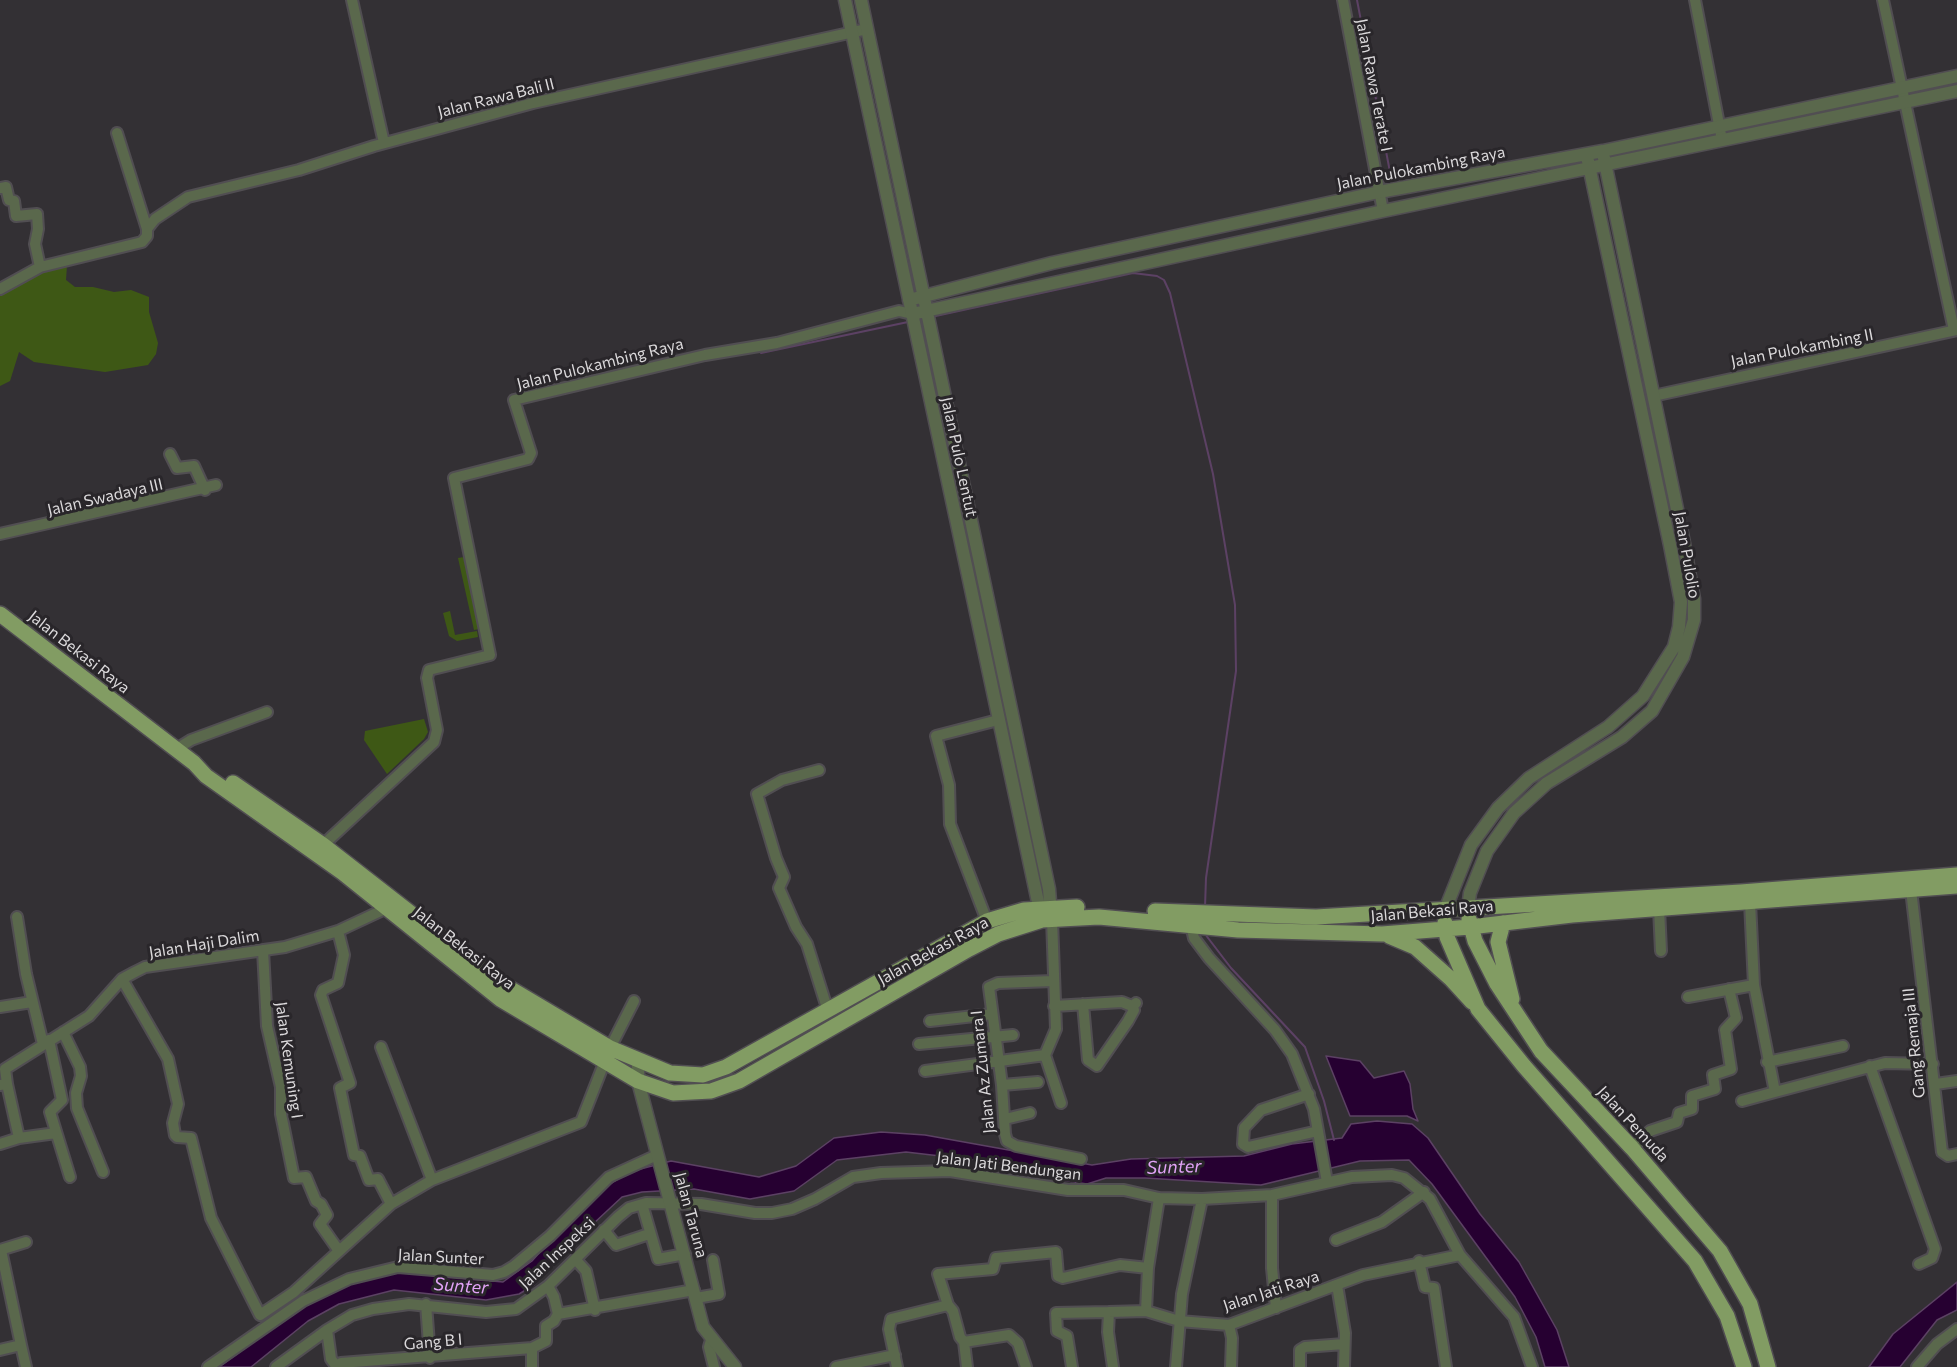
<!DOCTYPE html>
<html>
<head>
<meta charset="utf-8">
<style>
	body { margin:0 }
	canvas { display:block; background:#333034 }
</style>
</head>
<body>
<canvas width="1957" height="1367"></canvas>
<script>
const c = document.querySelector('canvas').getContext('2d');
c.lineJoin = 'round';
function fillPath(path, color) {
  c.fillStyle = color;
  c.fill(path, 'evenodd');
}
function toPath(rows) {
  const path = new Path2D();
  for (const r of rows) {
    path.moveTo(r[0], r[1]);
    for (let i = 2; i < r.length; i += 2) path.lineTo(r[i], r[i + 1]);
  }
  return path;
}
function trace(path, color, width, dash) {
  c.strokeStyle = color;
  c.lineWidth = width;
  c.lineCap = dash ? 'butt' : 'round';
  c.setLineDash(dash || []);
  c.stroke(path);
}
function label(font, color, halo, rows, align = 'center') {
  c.font = font + ' Commissioner,sans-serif';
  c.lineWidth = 6;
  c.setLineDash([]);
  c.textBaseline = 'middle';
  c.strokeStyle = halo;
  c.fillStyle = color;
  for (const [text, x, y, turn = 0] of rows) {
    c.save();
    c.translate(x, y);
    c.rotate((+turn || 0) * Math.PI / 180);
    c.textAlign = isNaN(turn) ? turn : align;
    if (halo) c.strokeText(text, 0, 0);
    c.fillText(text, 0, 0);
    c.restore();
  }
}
fillPath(toPath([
	[61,263,67,265,66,280,75,287,93,287,114,292,131,290,149,297,149,312,158,343,156,354,148,365,105,372,34,362,19,352,10,381,0,386,0,295,26,278],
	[464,557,479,629,474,630,458,558],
	[450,611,455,635,477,631,478,637,457,641,449,636,443,613],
	[424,719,428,732,424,739,387,774,364,740,365,731]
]), '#3e5815');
const water = toPath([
	[1326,1056,1360,1061,1374,1078,1404,1071,1410,1084,1413,1109,1418,1121,1407,1116,1350,1116,1326,1056],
	[1377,1121,1412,1124,1428,1138,1480,1214,1519,1262,1557,1330,1569,1367,1545,1367,1536,1337,1515,1297,1432,1184,1409,1160,1360,1161,1261,1185,1145,1178,1106,1178,1087,1184,1048,1178,1009,1164,906,1152,837,1160,794,1191,750,1199,694,1189,642,1192,622,1197,565,1250,534,1285,519,1294,486,1300,394,1290,339,1304,308,1321,251,1367,219,1367,302,1307,345,1284,385,1271,503,1282,532,1261,588,1198,629,1172,671,1161,759,1177,796,1166,834,1138,881,1132,925,1135,1092,1165,1131,1159,1244,1156,1292,1144,1342,1138,1351,1124,1377,1121],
	[1957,1282,1957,1310,1937,1320,1900,1367,1869,1367,1893,1334,1957,1282]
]);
fillPath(water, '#260031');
trace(water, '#5c4164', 1.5);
trace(toPath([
	[1357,0,1390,172],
	[931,317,1133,273,1157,276,1164,280,1170,293,1213,474,1235,605,1236,671,1206,878,1205,907],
	[761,353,908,322],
	[1205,934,1231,968,1305,1047,1324,1101,1334,1140]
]), '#5c4164', 2);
const minor = toPath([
	[352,0,384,143],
	[1343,0,1383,211],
	[1695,0,1722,140],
	[1883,0,1954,330],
	[117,133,147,229],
	[0,188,6,187,9,200,14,201,16,216,37,214,38,229,35,244,40,267],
	[147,229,155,219,188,197,299,170,374,146,533,103,867,29],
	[0,289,40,267,142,242,147,236,147,229],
	[1653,396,1957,330],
	[170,454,177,468,194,466,205,490],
	[0,534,216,485],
	[175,750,191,740,267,712],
	[819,770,782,780,757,794,776,858,784,877,779,888,796,927,807,944,828,1011],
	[323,845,434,742,437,730,427,678,429,670,490,655,454,478,528,459,531,453,514,400,705,355,777,343,899,311,912,314],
	[1911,890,1942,1152,1948,1156,1957,1154],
	[1750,902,1754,985,1775,1092,1885,1063,1933,1064],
	[1659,908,1661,951],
	[17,917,26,974,43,1044],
	[1052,919,1056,1029,1045,1055,1061,1103],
	[987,921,950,824,949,785,936,736,998,720],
	[1191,925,1194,938,1209,958,1275,1030,1292,1054,1314,1109,1327,1182],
	[338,931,344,955,338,983,323,990,321,995,350,1083,340,1088,354,1155,360,1156,369,1180,378,1179,391,1204],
	[263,950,267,1026,281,1087,281,1114,294,1178,306,1177,316,1201,321,1204,327,1215,320,1224,339,1251],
	[122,979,168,1059,178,1104,173,1123,175,1135,177,1137,191,1138,211,1218,260,1315,294,1292,391,1204,432,1180,581,1122,610,1048,634,1001],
	[1053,981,998,983,989,987,1002,1085,1005,1134,1007,1141,1016,1146,1081,1159],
	[1688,997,1754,985],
	[1083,1004,1088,1060,1097,1066,1128,1021,1134,1010,1132,1006],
	[1054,1006,1122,1002,1132,1006,1136,1003],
	[0,1007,32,1002],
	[930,1021,992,1014],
	[63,1032,80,1067,81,1076,76,1093,77,1108,103,1172],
	[49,1040,62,1100,50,1112,70,1177],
	[919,1044,1013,1035],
	[381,1047,432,1180],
	[1767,1062,1843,1046],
	[1870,1066,1935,1249,1932,1258,1919,1264],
	[925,1071,1045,1055],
	[1936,1084,1957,1081],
	[0,1085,7,1084,5,1069,89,1016,122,979,135,972,145,967,285,947,338,931,385,909],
	[1002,1085,1038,1082],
	[1309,1094,1261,1110,1244,1128,1243,1144,1248,1147,1318,1131],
	[1742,1101,1775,1092],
	[1005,1119,1030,1113],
	[19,1138,56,1133],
	[0,1144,19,1138,7,1084],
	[1632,1148,1650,1131,1677,1122,1679,1113,1692,1109,1692,1096,1715,1089,1713,1075,1731,1069,1725,1030,1736,1018,1729,989],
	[1272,1195,1272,1268,1276,1308],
	[642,1204,658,1259,685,1254],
	[604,1230,616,1245,649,1234],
	[1336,1240,1382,1222,1424,1192],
	[0,1250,26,1242],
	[1,1250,21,1345],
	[576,1260,586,1271,595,1310],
	[1419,1261,1425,1287,1434,1288,1446,1367],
	[1337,1285,1345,1333,1344,1367],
	[548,1286,554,1297,558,1314],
	[696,1298,719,1294,713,1260],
	[426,1304,430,1358],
	[948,1305,938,1274,993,1269,996,1258,1056,1252,1058,1276,1063,1278,1120,1265,1148,1268],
	[1146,1311,1148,1268,1159,1198],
	[1229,1325,1232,1338,1231,1367],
	[327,1330,331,1359,337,1367],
	[711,1340,709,1347,714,1367],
	[964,1342,967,1367],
	[0,1350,21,1345,26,1367],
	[208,1367,303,1301,349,1279,398,1267,493,1275,504,1272,514,1266,550,1236,609,1177,657,1155],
	[276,1367,327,1330,352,1315,373,1309,409,1304,486,1312,516,1309,548,1286,618,1217,629,1208,646,1203,701,1204,755,1213,772,1213,792,1209,815,1199,853,1177,881,1173,950,1171,1068,1190,1124,1190,1159,1198,1202,1199,1272,1195,1352,1177,1392,1175,1404,1178,1430,1199,1460,1255,1514,1317,1532,1367],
	[337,1367,341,1363,532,1348],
	[532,1367,532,1348,546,1341,546,1326,554,1321,558,1314,694,1290],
	[836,1367,895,1355],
	[897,1367,889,1329,891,1319,948,1305,953,1311,960,1337,964,1342,1009,1335,1018,1343,1026,1367],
	[1072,1367,1067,1336,1057,1331,1056,1313,1109,1312],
	[1113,1367,1108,1332,1109,1312,1146,1311,1179,1321,1229,1325,1363,1275,1460,1255],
	[1176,1367,1182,1294,1202,1199],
	[1300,1367,1300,1350,1305,1347,1344,1344],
	[1917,1367,1937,1344,1957,1329]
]);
const tertiary = toPath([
	[845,0,1041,916],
	[861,0,1049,889,1051,915],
	[909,300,1052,263,1379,192,1603,151,1957,76],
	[912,314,1383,211,1957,91],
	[1468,909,1470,893,1487,851,1514,813,1547,783,1622,737,1652,711,1683,657,1694,620,1694,599,1684,543,1604,158],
	[1445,910,1471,845,1498,808,1529,778,1608,727,1643,696,1674,647,1679,627,1681,602,1670,545,1588,161],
	[638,1062,638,1081,703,1327,735,1367]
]);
const primary = toPath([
	[0,614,194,763,206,776,343,873,500,999,638,1081,673,1093,711,1091,739,1081,969,949,998,934,1042,920,1099,917,1238,930,1382,934,1470,927,1572,915,1957,886],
	[233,783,323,845,499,982,610,1048,670,1073,703,1075,726,1067,987,921,1024,910,1077,907],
	[1155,911,1316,917,1741,892,1957,875],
	[1469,919,1475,941,1497,984,1541,1051,1632,1148,1720,1251,1750,1304,1768,1367],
	[1445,923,1447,937,1478,1009,1524,1066,1695,1261,1727,1316,1744,1367],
	[1503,923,1498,942,1512,999],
	[1389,936,1415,947,1451,979,1472,1002]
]);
trace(minor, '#514e52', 14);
trace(tertiary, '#514e52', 15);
trace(primary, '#514e52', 18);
trace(minor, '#5a684c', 10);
trace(tertiary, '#5a684c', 12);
trace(primary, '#829c63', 15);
label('16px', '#dbd9db', '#29262a', [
	["Jalan Rawa Terate I",1374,85,79],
	["Jalan Rawa Bali II",496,98,-14],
	["Jalan Pulokambing Raya",1421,168,-11],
	["Jalan Pulokambing II",1802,348,-11],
	["Jalan Pulokambing Raya",600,364,-14],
	["Jalan Pulo Lentut",959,457,78],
	["Jalan Swadaya III",105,497,-13],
	["Jalan Pulolio",1687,555,80],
	["Jalan Bekasi Raya",79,652,38],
	["Jalan Bekasi Raya",1432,911,-5],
	["Jalan Haji Dalim",204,944,-9],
	["Jalan Bekasi Raya",464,948,38],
	["Jalan Bekasi Raya",933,951,-29],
	["Gang Remaja III",1914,1043,-96],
	["Jalan Kemuning I",289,1060,82],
	["Jalan Az Zumara I",983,1072,-96],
	["Jalan Pemuda",1633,1124,47],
	["Jalan Jati Bendungan",1009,1166,7],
	["Jalan Taruna",691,1215,75],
	["Jalan Inspeksi",557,1253,-43],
	["Jalan Sunter",441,1257,3],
	["Jalan Jati Raya",1271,1291,-18],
	["Gang B I",433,1342,-5]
]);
label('italic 18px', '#e1a3f6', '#29262a', [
	["Sunter",1174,1167,-2],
	["Sunter",461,1286,4]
]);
</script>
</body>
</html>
